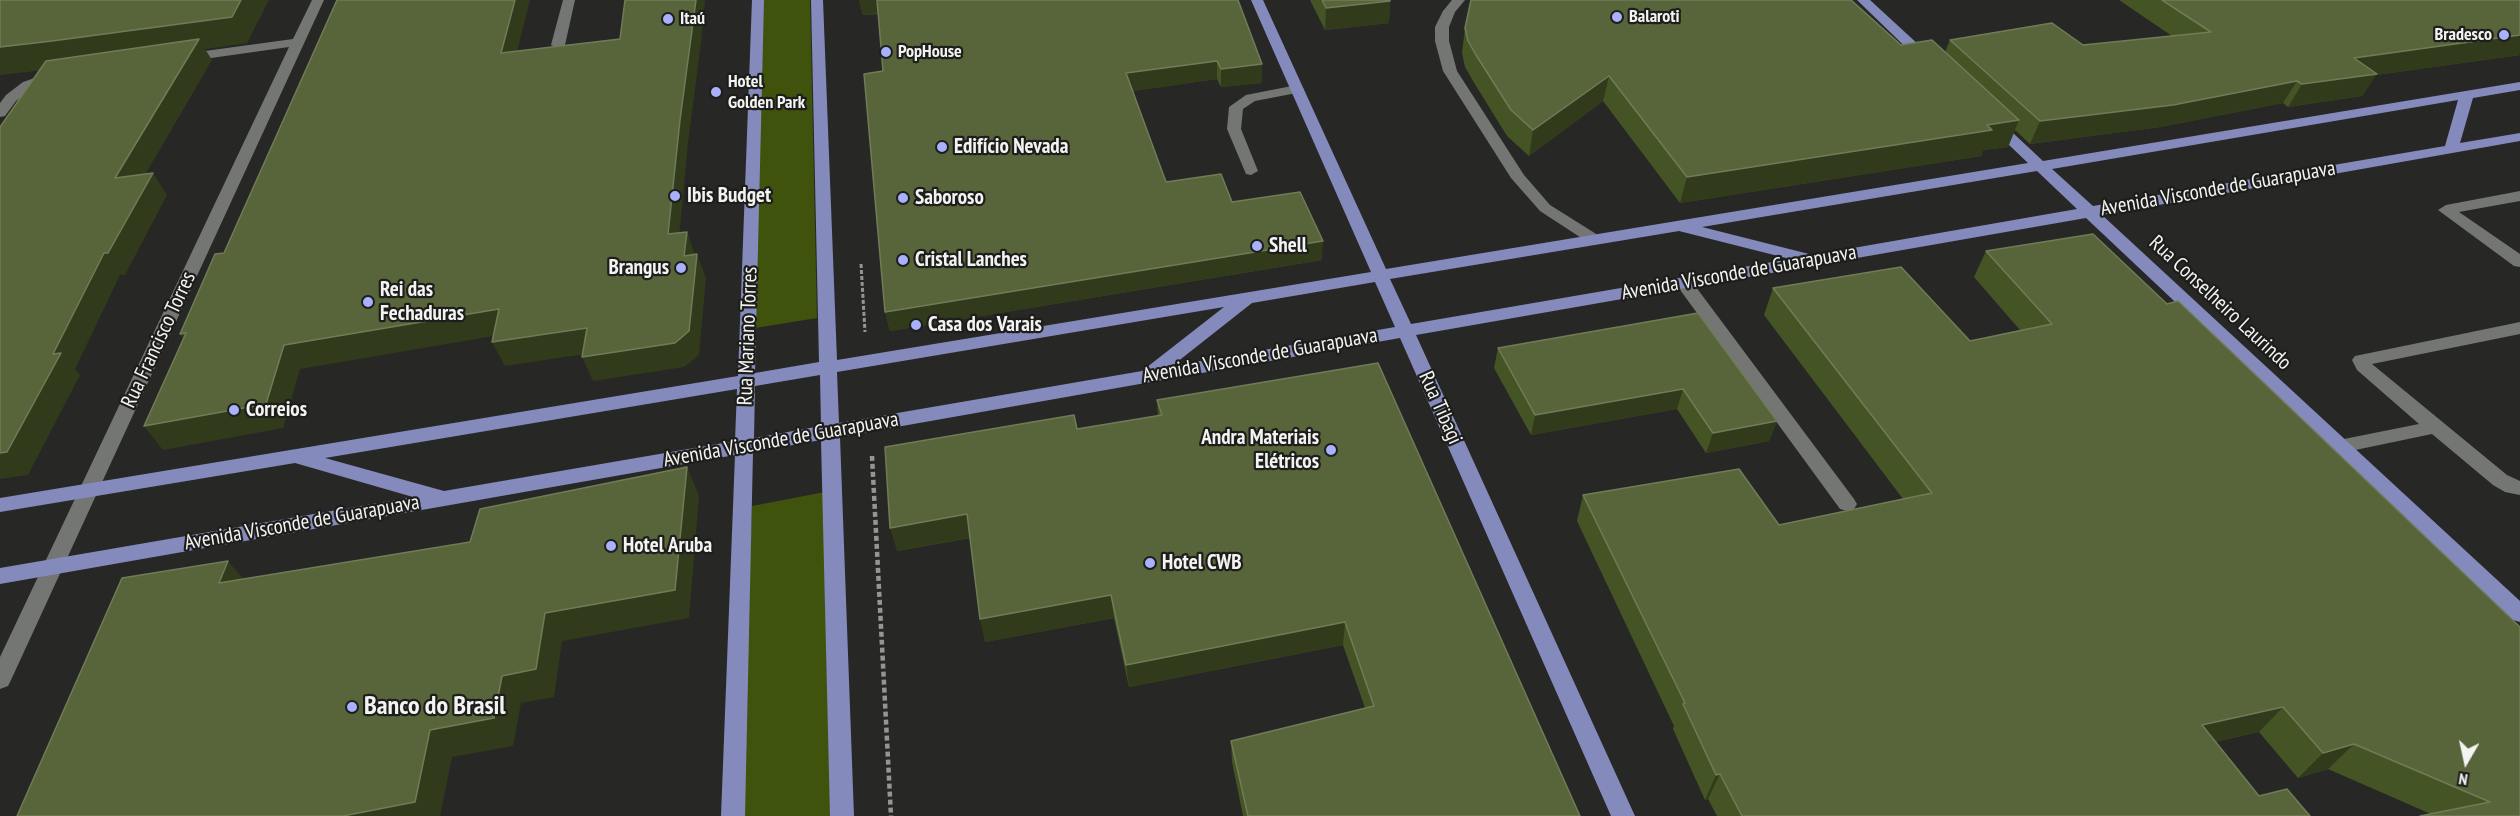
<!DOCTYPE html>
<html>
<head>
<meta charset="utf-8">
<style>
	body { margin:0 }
	#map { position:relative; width:2520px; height:816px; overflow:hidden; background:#272825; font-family:"PT Sans Narrow",sans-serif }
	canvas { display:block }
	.north { position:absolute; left:2436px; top:732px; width:60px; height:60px; -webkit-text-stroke:4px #1d1e1b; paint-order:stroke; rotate:189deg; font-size:16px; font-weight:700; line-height:24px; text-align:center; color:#f3f4f2 }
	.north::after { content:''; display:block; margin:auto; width:21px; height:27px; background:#f3f4f2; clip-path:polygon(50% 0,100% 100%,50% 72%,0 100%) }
</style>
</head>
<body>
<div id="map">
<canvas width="2520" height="816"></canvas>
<div class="north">N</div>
</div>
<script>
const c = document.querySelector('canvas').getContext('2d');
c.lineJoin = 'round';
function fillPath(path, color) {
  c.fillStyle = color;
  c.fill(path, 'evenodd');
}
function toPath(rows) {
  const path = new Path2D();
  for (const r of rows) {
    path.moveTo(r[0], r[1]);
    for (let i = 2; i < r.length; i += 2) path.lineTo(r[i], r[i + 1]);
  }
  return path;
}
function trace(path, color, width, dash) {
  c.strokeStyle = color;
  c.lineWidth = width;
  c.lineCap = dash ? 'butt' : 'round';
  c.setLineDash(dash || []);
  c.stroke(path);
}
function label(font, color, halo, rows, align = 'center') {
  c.font = font + ' "PT Sans Narrow",sans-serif';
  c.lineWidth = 4.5;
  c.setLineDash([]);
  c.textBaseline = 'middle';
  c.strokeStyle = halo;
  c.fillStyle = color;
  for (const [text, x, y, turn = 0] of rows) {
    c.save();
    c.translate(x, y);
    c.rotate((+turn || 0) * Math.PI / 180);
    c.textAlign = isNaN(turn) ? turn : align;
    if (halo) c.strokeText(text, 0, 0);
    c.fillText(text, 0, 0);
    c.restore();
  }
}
fillPath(toPath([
	[763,0,810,0,817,318,755,328],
	[830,491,837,816,740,816,752,506]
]), '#3f530d');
trace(toPath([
	[861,264,865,332]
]), '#959693', 3, [4, 2]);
trace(toPath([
	[872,456,891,816]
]), '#959693', 4.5, [5, 3]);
fillPath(toPath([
	[312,0,324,0,11,680,8,686,0,689,0,657,289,47,183,62,176,58,183,54,293,39,312,0],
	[563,0,575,0,565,45,558,49,551,45,563,0],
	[1452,0,1465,0,1455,12,1449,27,1449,41,1457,71,1524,175,1550,205,1601,237,1603,240,1601,243,1589,243,1540,211,1511,178,1443,71,1435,41,1435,27,1443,11,1452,0],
	[52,72,57,73,59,76,57,79,33,88,16,101,5,116,0,117,0,103,6,95,23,82,52,72],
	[1297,85,1304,89,1302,92,1255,101,1243,109,1241,129,1258,171,1251,175,1246,174,1227,129,1229,107,1246,95,1297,85],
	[2520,191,2520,201,2459,212,2520,254,2520,267,2514,266,2438,210,2446,205,2520,191],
	[1684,278,1690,279,1854,499,1857,504,1854,509,1847,511,1840,509,1678,287,1676,283,1678,279,1684,278],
	[2520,322,2520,334,2372,364,2507,475,2520,481,2520,495,2505,492,2493,485,2432,434,2341,453,2334,451,2332,446,2334,441,2419,424,2357,370,2352,360,2355,356,2520,322]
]), '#747673');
fillPath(toPath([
	[752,0,764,0,755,373,819,362,811,0,823,0,837,360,1371,272,1251,0,1263,0,1386,269,2028,163,1988,125,1986,122,1988,119,1993,118,1998,119,2043,161,2520,82,2520,90,2473,98,2460,143,2520,133,2520,141,2102,215,2520,601,2520,622,2513,620,2086,218,1416,335,1635,816,1611,816,1400,338,840,437,854,816,830,816,821,440,753,452,745,816,721,816,735,455,0,584,0,568,413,497,295,463,0,512,0,498,738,376,752,0],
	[2458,100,2445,146,2093,206,2052,169,2458,100],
	[2037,171,2077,209,1813,255,1702,227,2037,171],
	[1679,231,1790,259,1411,324,1390,279,1679,231],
	[1375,282,1395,327,1172,366,1252,303,1375,282],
	[1224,307,1142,371,839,423,837,372,1224,307],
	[820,375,821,426,754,438,755,386,820,375],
	[737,389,735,441,444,491,325,458,737,389],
	[1857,0,1870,0,1932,57,1934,60,1932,63,1922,63,1857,0]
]), '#858abd');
fillPath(toPath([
	[859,0,1238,0,1262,83,1221,87,1217,79,1132,91,1166,182,1232,202,1322,260,890,331,885,312,883,71,878,14,863,15],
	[1310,0,1390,0,1389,23,1325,30],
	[2119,0,2520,0,2520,55,2376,75,2362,96,2288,107,2283,103,2160,127,2030,144,2015,130,2008,147,1983,150,1981,156,1680,203,1603,101,1529,156,1507,136,1473,81,1465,67,1462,53,1465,28,1901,45,1945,52,1950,40,2083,45,2172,36],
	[1986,251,2520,816,2431,814,2328,769,2298,778,2259,732,2215,742,2259,796,2310,816,1717,816,1708,799,1705,800,1673,729,1674,726,1577,521,1583,495,1779,525,1903,499,1764,315,1773,288,1970,341,2020,330,1974,277],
	[1698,313,1777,421,1769,441,1706,453,1677,409,1531,435,1494,368,1498,348],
	[1157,400,1580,816,1243,816,1232,762,1231,741,1365,708,1343,645,1129,687,1114,618,985,642,970,538,897,551,1077,429,1158,416]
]), '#455425');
fillPath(toPath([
	[241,0,269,0,247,43,205,49,212,60,131,199,115,178,70,67,0,75,0,47],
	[515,0,530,0,511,75,501,53],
	[696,0,705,0,701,42,688,143,677,258,668,234,680,120],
	[859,0,878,0,880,13,863,15],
	[1390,1,1389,23,1325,30,1326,8],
	[2520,35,2520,55,2376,75,2362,96,2288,107,2302,84,2354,58],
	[1217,61,1217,79,1127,92,1126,73],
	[1262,64,1262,83,1221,87,1221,69],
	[1609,76,1603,101,1529,156,1533,130],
	[2297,81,2283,103,2160,127,2030,144,2040,121],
	[2019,120,2008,147,1983,150,1981,156,1680,203,1687,177,1987,125],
	[153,173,167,195,125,275,120,275,75,369,80,375,28,475,0,479,0,453,53,354,104,253],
	[687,232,695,255,684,256],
	[1323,241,1322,260,890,331,885,312],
	[697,254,706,278,699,355,684,367,593,381,582,357],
	[499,309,511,333,300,369,283,428,163,450,144,426,284,345],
	[587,328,598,352,505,366,492,342],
	[186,333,198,358,180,334],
	[1683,389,1677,409,1531,435,1535,415],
	[1777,421,1769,441,1706,453,1713,433],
	[687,467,699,496,689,618,562,641,554,697,521,703,513,746,452,757,440,816,343,816,430,730,502,676,545,613],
	[967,514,973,537,897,551,890,528],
	[228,561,252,589,219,583],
	[1111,595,1114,618,985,642,980,619],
	[1345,622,1343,645,1129,687,1126,665],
	[2283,707,2259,732,2179,750,2202,725],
	[2354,744,2328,769,2298,778,2323,753],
	[1720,774,1708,799,1705,800,1716,775]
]), '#313b1c');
const building = toPath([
	[0,0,241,0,232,17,52,41,0,47,0,0],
	[337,0,515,0,501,53,620,39,625,0,696,0,680,120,668,234,687,232,684,256,697,254,689,331,675,343,582,357,587,328,492,342,499,309,284,345,266,404,144,426,186,333,180,334,215,254,224,253,337,0],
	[877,0,1238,0,1262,64,1221,69,1217,61,1126,73,1166,182,1221,174,1232,202,1300,192,1323,241,885,312,864,74,883,71,877,0],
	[1322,0,1390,0,1390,1,1326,8,1322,0],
	[1471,0,1851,0,1901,45,1932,40,2019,120,1987,125,1992,130,1687,177,1609,76,1533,130,1511,110,1476,55,1468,41,1465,28,1471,0],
	[2162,0,2520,0,2520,35,2354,58,2377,74,2302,84,2297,81,2173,105,2040,121,1950,40,2052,23,2083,45,2211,32,2162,0],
	[199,39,115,178,153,173,108,253,104,253,53,354,61,353,7,452,0,453,0,127,46,61,199,39],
	[2093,234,2167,304,2178,301,2520,627,2520,816,2420,816,2490,802,2354,744,2323,753,2283,707,2202,725,2259,796,2287,789,2310,816,1742,816,1720,774,1716,775,1683,704,1685,703,1583,495,1739,469,1779,525,1932,493,1773,288,1901,267,1970,341,2052,324,1986,251,2093,234],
	[1698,313,1777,421,1713,433,1683,389,1535,415,1498,348,1698,313],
	[1378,363,1580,816,1248,816,1231,741,1374,706,1345,622,1126,665,1111,595,980,619,967,514,890,528,885,447,1074,415,1077,429,1162,415,1157,400,1378,363],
	[687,467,675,590,545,613,536,669,502,676,494,718,430,730,415,802,343,816,17,816,122,578,228,561,219,583,470,542,480,509,687,467]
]);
fillPath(building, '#58653b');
trace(building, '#707c58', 1.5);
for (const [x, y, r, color] of [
	[1617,17,6,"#a9b0fc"],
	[668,19,6,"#a9b0fc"],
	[2504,35,6,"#a9b0fc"],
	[886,52,6,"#a9b0fc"],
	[716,92,6,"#a9b0fc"],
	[942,147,6,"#a9b0fc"],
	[675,196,6,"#a9b0fc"],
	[903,198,6,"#a9b0fc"],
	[1257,246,6,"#a9b0fc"],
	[903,260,6,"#a9b0fc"],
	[681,268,6,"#a9b0fc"],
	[368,302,6,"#a9b0fc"],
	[916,325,6,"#a9b0fc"],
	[234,410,6,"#a9b0fc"],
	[1331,450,6,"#a9b0fc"],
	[611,546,6,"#a9b0fc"],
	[1150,563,6,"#a9b0fc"],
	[352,707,6,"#a9b0fc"]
]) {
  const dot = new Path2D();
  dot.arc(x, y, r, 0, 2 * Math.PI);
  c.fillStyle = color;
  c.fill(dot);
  trace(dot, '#1d1e1b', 2);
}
label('bold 18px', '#f3f4f2', '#1d1e1b', [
	["Balaroti",1629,17],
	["Itaú",680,19],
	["Bradesco",2492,35,"right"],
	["PopHouse",898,52],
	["Hotel",728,82],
	["Golden Park",728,103]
], 'left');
label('bold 21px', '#f3f4f2', '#1d1e1b', [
	["Edifício Nevada",954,147],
	["Ibis Budget",687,196],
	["Saboroso",915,198],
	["Shell",1269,246],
	["Cristal Lanches",915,260],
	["Brangus",669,268,"right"],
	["Rei das",380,290],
	["Fechaduras",380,314],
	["Casa dos Varais",928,325],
	["Correios",246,410],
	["Andra Materiais",1319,438,"right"],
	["Elétricos",1319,462,"right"],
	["Hotel Aruba",623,546],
	["Hotel CWB",1162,563]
], 'left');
label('21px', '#f3f4f2', '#1d1e1b', [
	["Avenida Visconde de Guarapuava",2218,189,-10],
	["Avenida Visconde de Guarapuava",1739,273,-10],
	["Rua Conselheiro Laurindo",2220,303,43],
	["Rua Mariano Torres",748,336,-88],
	["Rua Francisco Torres",159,340,-65],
	["Avenida Visconde de Guarapuava",1260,356,-10],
	["Rua Tibagi",1440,408,66],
	["Avenida Visconde de Guarapuava",781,440,-10],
	["Avenida Visconde de Guarapuava",302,523,-10]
]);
label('bold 26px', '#f3f4f2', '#1d1e1b', [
	["Banco do Brasil",364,707]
], 'left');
</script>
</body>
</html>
